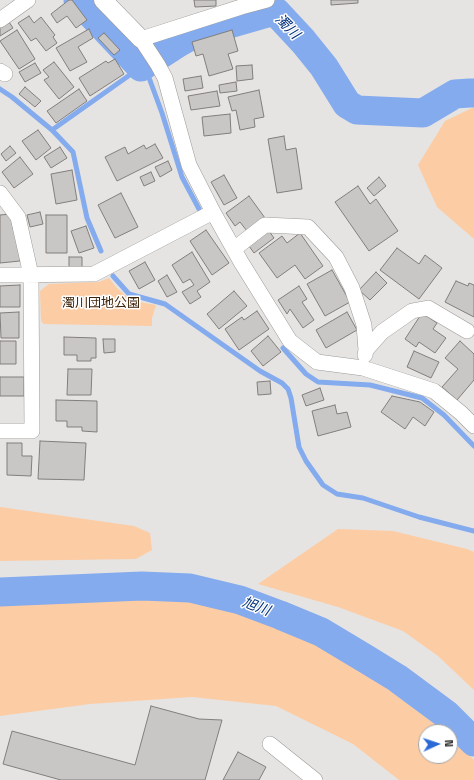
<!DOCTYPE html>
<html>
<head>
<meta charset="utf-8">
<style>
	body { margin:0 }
	#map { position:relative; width:474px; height:780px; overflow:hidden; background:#e6e4e2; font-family:"Space Grotesk",sans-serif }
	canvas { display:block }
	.north { position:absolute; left:418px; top:724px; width:40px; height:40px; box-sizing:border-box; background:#fff; border:1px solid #a5a5a4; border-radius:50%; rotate:87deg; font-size:11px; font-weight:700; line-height:16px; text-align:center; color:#1e1d1c }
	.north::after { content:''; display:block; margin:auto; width:14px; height:18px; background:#2a6ad7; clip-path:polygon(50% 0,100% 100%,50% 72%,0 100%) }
</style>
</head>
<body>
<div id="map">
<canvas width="474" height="780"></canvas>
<div class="north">N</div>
</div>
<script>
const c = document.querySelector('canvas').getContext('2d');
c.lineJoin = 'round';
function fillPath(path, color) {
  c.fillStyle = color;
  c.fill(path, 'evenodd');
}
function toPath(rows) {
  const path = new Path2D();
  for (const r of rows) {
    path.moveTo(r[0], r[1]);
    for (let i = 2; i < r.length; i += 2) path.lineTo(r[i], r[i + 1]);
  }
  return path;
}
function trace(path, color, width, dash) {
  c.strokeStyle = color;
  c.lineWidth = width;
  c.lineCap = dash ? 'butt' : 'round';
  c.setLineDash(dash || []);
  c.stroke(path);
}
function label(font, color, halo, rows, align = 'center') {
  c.font = font + ' "Space Grotesk","Noto Sans JP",sans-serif';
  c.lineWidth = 3;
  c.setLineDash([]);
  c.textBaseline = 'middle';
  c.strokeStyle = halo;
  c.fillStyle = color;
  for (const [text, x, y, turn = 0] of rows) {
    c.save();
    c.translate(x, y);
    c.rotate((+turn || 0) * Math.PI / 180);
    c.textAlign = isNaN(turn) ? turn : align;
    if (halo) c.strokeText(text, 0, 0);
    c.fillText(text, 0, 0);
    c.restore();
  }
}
fillPath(toPath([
	[474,107,474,239,437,207,418,165,445,121],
	[109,278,117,288,127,297,134,301,156,305,152,318,152,326,44,324,41,321,40,291,49,284,99,282],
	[0,507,134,526,150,533,152,550,136,559,0,561],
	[338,529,393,531,467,549,474,552,474,690,438,656,403,631,338,607,258,584],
	[154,595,198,597,312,638,359,668,446,732,426,732,426,756,450,756,450,735,474,760,474,780,399,780,353,744,276,706,192,697,90,704,0,716,0,603,45,599]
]), '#fccca4');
trace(toPath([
	[0,89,12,97,52,130,73,152,87,218,101,251],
	[52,130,141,67,148,75,162,113,182,177,199,209],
	[113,276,129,294,165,304,260,371,282,383,288,389,291,398,299,447,306,461,323,485,337,494,363,498,419,517,474,531],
	[283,348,306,374,318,382,370,385,422,398,444,415,474,446]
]), '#84abee', 5);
trace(toPath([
	[78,0,141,67,178,43,194,34,267,13,276,12,303,41,324,67,347,104,357,110,423,113,455,94,470,93,474,93],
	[0,592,142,586,190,588,240,600,280,615,321,632,366,659,397,678,447,715,474,742]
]), '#84abee', 29);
const building = toPath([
	[69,0,72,0,87,20,76,28,67,16,57,23,51,14,69,0],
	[194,0,216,0,216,6,195,7,194,0],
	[331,0,358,0,358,3,331,5,331,0],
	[29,16,34,23,41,17,55,35,53,37,57,43,46,51,36,38,31,41,18,23,29,16],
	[9,22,13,28,0,36,0,27,9,22],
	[89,29,93,38,78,47,87,62,70,71,56,48,89,29],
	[17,30,35,59,19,69,0,41,17,30],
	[232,30,238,51,228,54,233,69,209,76,203,54,196,56,192,42,232,30],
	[104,33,120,50,114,55,98,38,104,33],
	[115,59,124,74,90,96,79,78,106,61,108,63,115,59],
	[54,62,74,87,59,99,44,80,49,77,43,70,54,62],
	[35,63,41,73,25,82,19,72,35,63],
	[252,65,253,79,237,81,236,66,252,65],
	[201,76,203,88,185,91,183,79,201,76],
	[236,82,237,91,220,93,219,85,236,82],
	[25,87,41,101,35,107,19,94,25,87],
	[79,89,87,101,56,123,47,111,79,89],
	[259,90,264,117,254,119,255,127,240,130,236,110,232,111,228,97,259,90],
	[217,91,220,106,191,110,188,96,217,91],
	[230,114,231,133,204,136,202,117,230,114],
	[38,130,51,148,36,160,22,141,38,130],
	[284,136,286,150,296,148,302,189,277,193,268,139,284,136],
	[155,144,163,158,117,181,105,157,125,147,128,154,144,145,146,149,155,144],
	[10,146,16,153,6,161,1,154,10,146],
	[60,147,67,158,51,168,44,157,60,147],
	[20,157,33,174,14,188,2,172,20,157],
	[168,161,172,170,160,177,155,167,168,161],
	[72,170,77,200,56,204,51,174,72,170],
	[151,172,155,181,144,186,140,177,151,172],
	[224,175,237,198,224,205,211,182,224,175],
	[379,177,386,186,374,196,367,188,379,177],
	[358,186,370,204,376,199,398,231,369,251,335,202,358,186],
	[121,193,138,227,115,238,98,205,121,193],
	[249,196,265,218,247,231,240,222,235,226,226,213,249,196],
	[40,212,43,224,30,227,27,215,40,212],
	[11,214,13,229,16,229,20,261,0,263,0,215,11,214],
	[46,215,67,215,67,253,46,253,46,215],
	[86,226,94,248,79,253,71,231,86,226],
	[206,230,229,263,212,275,190,241,206,230],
	[269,231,274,238,254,253,249,246,269,231],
	[300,233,323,266,305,279,295,265,277,278,259,253,282,236,287,243,300,233],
	[397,248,419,264,425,255,442,268,419,299,380,270,397,248],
	[192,252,210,282,197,291,201,297,190,304,182,292,194,285,190,279,183,283,172,265,192,252],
	[69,257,82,257,82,268,69,268,69,257],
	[145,262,155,280,139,289,129,271,145,262],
	[332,270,350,302,325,316,307,284,332,270],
	[376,272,387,283,370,300,359,290,376,272],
	[167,275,177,292,167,297,158,281,167,275],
	[456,281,468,286,469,283,474,285,474,317,445,302,456,281],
	[20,285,20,307,0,307,0,286,20,285],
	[299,286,307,299,302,302,314,320,303,328,290,309,287,314,278,300,299,286],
	[234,291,247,306,219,329,207,314,234,291],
	[257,311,269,329,239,350,225,329,242,317,244,320,257,311],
	[19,312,19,338,1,338,0,313,19,312],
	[347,312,357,330,326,348,316,330,347,312],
	[422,313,437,323,433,329,446,338,435,353,419,342,416,347,405,339,422,313],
	[268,336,281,352,263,366,251,351,268,336],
	[64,337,96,338,96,358,91,358,91,361,77,361,77,355,64,355,64,337],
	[103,339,115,339,115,352,104,353,103,339],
	[0,341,16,341,16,364,0,364,0,341],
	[460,341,474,354,474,380,457,400,442,387,458,369,445,358,460,341],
	[414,351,439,362,431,378,407,367,414,351],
	[68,369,92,369,91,395,67,395,68,369],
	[0,377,24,377,24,396,0,396,0,377],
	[270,381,271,394,258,395,257,382,270,381],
	[320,388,324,400,306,406,302,395,320,388],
	[392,396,420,402,434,412,425,426,413,417,405,429,381,412,392,396],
	[56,400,97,401,97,432,82,431,82,427,67,427,67,421,56,421,56,400],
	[335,405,337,414,347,412,351,427,318,436,312,411,335,405],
	[40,441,86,443,84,480,38,479,40,441],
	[7,443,22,443,22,456,32,456,31,476,7,475,7,443],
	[151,706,199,719,222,720,205,780,61,780,3,764,12,731,135,765,151,706],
	[238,752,266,767,259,780,223,780,238,752]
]);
fillPath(building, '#c9c7c5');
trace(building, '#817e7c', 1);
const minor = toPath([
	[267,0,241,7,141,39,158,65,165,78,189,165,213,212,241,262,290,341,317,362,363,368,434,391,461,413,474,426],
	[0,20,28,0],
	[0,71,5,74],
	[0,193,18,217,31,275,32,431,0,431],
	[234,249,265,225,308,227,336,257,352,288,364,325,366,350],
	[0,275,94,274,213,212],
	[365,355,366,350,382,332,412,311,428,308,467,331],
	[270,744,315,780]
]);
const tertiary = toPath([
	[103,0,141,39]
]);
trace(minor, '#9d9a98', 16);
trace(tertiary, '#9d9a98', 19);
trace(minor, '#fff', 15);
trace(tertiary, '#fff', 18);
label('13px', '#3d230a', '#fff', [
	["濁川団地公園",101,303]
]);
label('italic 14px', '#02307b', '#fff', [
	["濁川",287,27,45],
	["旭川",256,607,21]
]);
</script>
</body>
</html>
